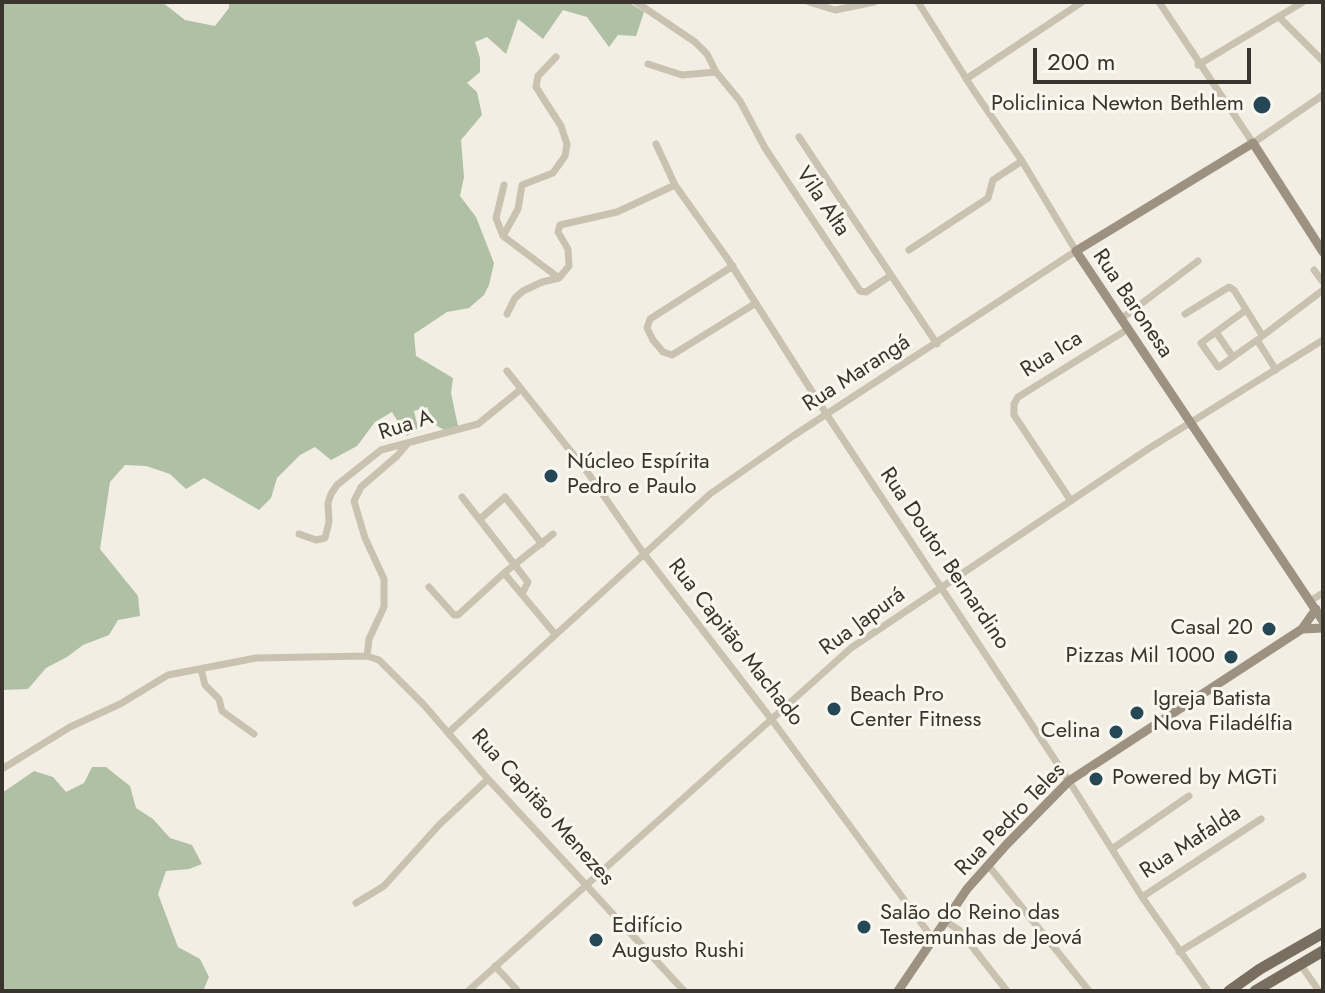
<!DOCTYPE html>
<html>
<head>
<meta charset="utf-8">
<style>
	body { margin:0 }
	#map { position:relative; width:1325px; height:993px; overflow:hidden; background:#f2eee3; font-family:Jost,sans-serif }
	canvas { display:block }
	.frame { position:absolute; inset:0; border:4px solid #39342d; pointer-events:none }
	.scale { position:absolute; left:1033px; top:48px; width:218px; height:36px; box-sizing:border-box; border:4px solid #39342d; border-top:0; padding-left:10px; font-size:24px; line-height:28px; white-space:nowrap; color:#39342d; -webkit-text-stroke:6px #f9f7ef; paint-order:stroke }
</style>
</head>
<body>
<div id="map">
<canvas width="1325" height="993"></canvas>
<div class="frame"></div>
<div class="scale">200 m</div>
</div>
<script>
const c = document.querySelector('canvas').getContext('2d');
c.lineJoin = 'round';
function fillPath(path, color) {
  c.fillStyle = color;
  c.fill(path, 'evenodd');
}
function toPath(rows) {
  const path = new Path2D();
  for (const r of rows) {
    path.moveTo(r[0], r[1]);
    for (let i = 2; i < r.length; i += 2) path.lineTo(r[i], r[i + 1]);
  }
  return path;
}
function trace(path, color, width, dash) {
  c.strokeStyle = color;
  c.lineWidth = width;
  c.lineCap = dash ? 'butt' : 'round';
  c.setLineDash(dash || []);
  c.stroke(path);
}
function label(font, color, halo, rows, align = 'center') {
  c.font = font + ' Jost,sans-serif';
  c.lineWidth = 6;
  c.setLineDash([]);
  c.textBaseline = 'middle';
  c.strokeStyle = halo;
  c.fillStyle = color;
  for (const [text, x, y, turn = 0] of rows) {
    c.save();
    c.translate(x, y);
    c.rotate((+turn || 0) * Math.PI / 180);
    c.textAlign = isNaN(turn) ? turn : align;
    if (halo) c.strokeText(text, 0, 0);
    c.fillText(text, 0, 0);
    c.restore();
  }
}
fillPath(toPath([
	[2,2,162,2,185,20,215,26,229,8,229,2,628,2,644,12,636,36,618,35,609,47,587,17,563,10,543,39,518,19,506,54,487,37,475,42,480,58,480,72,467,83,477,92,482,115,461,140,464,177,460,196,476,217,494,263,489,285,484,295,469,308,447,312,414,334,416,356,453,378,451,393,458,426,444,430,434,424,427,407,414,411,418,428,407,436,392,412,375,422,357,446,331,460,315,447,300,455,277,478,271,498,259,510,204,478,186,489,170,474,146,466,125,465,110,482,100,549,138,596,140,616,118,620,109,635,83,645,67,657,46,668,28,689,2,690],
	[92,767,106,767,130,786,136,808,153,819,170,838,192,845,202,864,189,869,166,871,158,894,178,947,200,959,209,977,203,991,2,991,2,793,34,771,53,777,66,792,84,783]
]), '#afc0a4');
trace(toPath([
	[636,2,695,42,707,54,716,72,740,101,765,148,860,291,866,292,890,276],
	[809,2,835,10,874,2],
	[1159,2,1253,143,1323,95],
	[1279,17,1323,61],
	[556,57,538,76,536,87,561,126,567,144,565,156,553,173,522,185,518,209,503,236,559,278],
	[648,64,682,75,716,72],
	[1198,65,1303,2],
	[966,79,1082,2],
	[799,137,937,344],
	[656,144,675,185,727,258,827,415,1069,781,1142,897,1208,991],
	[503,236,496,218,504,185],
	[909,250,988,198,993,180,1022,161],
	[733,266,650,319,647,328,653,340,663,352,672,355,756,303],
	[1314,270,1323,282],
	[507,314,515,298,523,291,542,282,559,278,569,266,568,249,558,232,560,225,617,212,675,185],
	[1185,314,1229,287,1234,290,1262,335],
	[1121,319,1198,261],
	[1216,332,1246,310],
	[1261,337,1323,290],
	[1233,357,1216,332,1201,343,1218,367,1219,367,1233,357,1257,340,1276,370],
	[507,371,588,473,644,554,772,720,933,939],
	[462,497,528,582,522,594],
	[1071,501,1014,415,1014,404,1018,397,1128,329],
	[480,519,505,497,542,544],
	[299,534,316,540,325,538,329,522,328,503,331,494,337,485,381,450,478,424,520,390],
	[504,573,555,634],
	[429,587,454,615,458,615,504,573,553,534],
	[1310,601,1323,593],
	[367,656,369,639,384,607,384,579,365,538,354,501,361,487,397,456,408,443],
	[201,669,205,685,219,699,222,711,254,734],
	[449,732,710,494,793,436,1076,251,1022,161,974,91,918,2],
	[2,769,70,727,120,704,168,675,256,658,367,656,379,660,424,705,488,779,684,991],
	[1112,849,1189,796],
	[988,865,1089,991],
	[1142,897,1261,819],
	[356,903,384,886,439,825,488,779],
	[945,921,959,930,1007,991],
	[1179,952,1303,876],
	[1300,964,1319,991],
	[495,966,518,991],
	[468,991,851,648,1148,449,1323,340]
]), '#c9c2b0', 7);
trace(toPath([
	[1323,252,1253,143,1076,251,1323,621],
	[1302,629,1323,628],
	[898,991,967,889,1007,844,1069,781,1302,629,1316,609]
]), '#9d9281', 9);
trace(toPath([
	[1229,991,1260,969,1323,933],
	[1255,991,1323,951]
]), '#796f60', 11);
for (const [x, y, r, color] of [
	[1262,105,10,"#264756"],
	[551,476,8,"#264756"],
	[1269,629,8,"#264756"],
	[1231,657,8,"#264756"],
	[834,709,8,"#264756"],
	[1137,713,8,"#264756"],
	[1116,732,8,"#264756"],
	[1096,779,8,"#264756"],
	[864,927,8,"#264756"],
	[596,940,8,"#264756"]
]) {
  const dot = new Path2D();
  dot.arc(x, y, r, 0, 2 * Math.PI);
  c.fillStyle = color;
  c.fill(dot);
  trace(dot, '#f9f7ef', 3);
}
label('22px', '#39342d', '#f9f7ef', [
	["Policlinica Newton Bethlem",1244,105,"right"],
	["Núcleo Espírita",567,463],
	["Pedro e Paulo",567,488],
	["Casal 20",1253,629,"right"],
	["Pizzas Mil 1000",1215,657,"right"],
	["Beach Pro",850,696],
	["Center Fitness",850,721],
	["Igreja Batista",1153,700],
	["Nova Filadélfia",1153,725],
	["Celina",1100,732,"right"],
	["Powered by MGTi",1112,779],
	["Salão do Reino das",880,914],
	["Testemunhas de Jeová",880,939],
	["Edifício",612,927],
	["Augusto Rushi",612,952]
], 'left');
label('22px', '#39342d', '#f9f7ef', [
	["Vila Alta",822,202,56],
	["Rua Baronesa",1132,304,56],
	["Rua Ica",1052,355,-32],
	["Rua Marangá",857,374,-33],
	["Rua A",406,426,-18],
	["Rua Doutor Bernardino",944,559,56],
	["Rua Japurá",863,622,-36],
	["Rua Capitão Machado",735,643,52],
	["Rua Capitão Menezes",542,808,48],
	["Rua Pedro Teles",1011,820,-46],
	["Rua Mafalda",1191,843,-33]
]);
</script>
</body>
</html>
